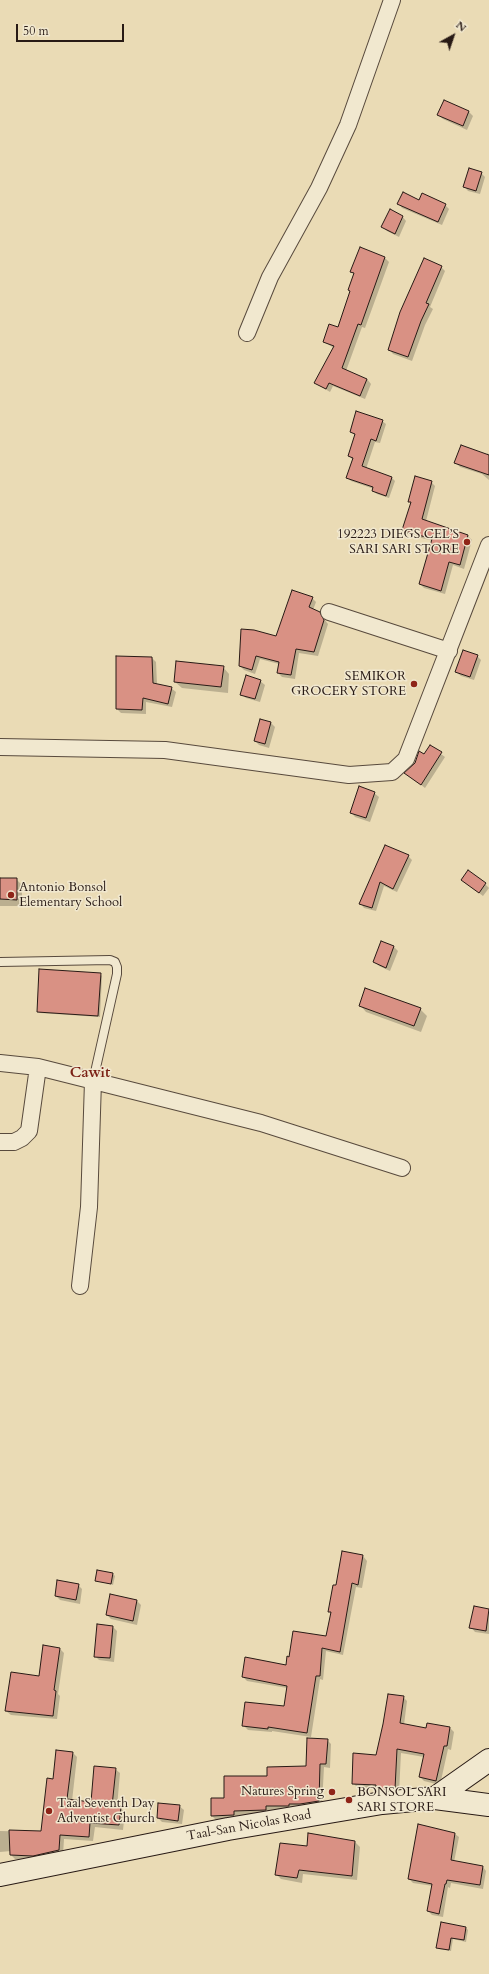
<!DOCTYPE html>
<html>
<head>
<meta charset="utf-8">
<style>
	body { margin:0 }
	#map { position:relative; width:489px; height:1974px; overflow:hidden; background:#eadbb5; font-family:Cardo,serif }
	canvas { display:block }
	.north { position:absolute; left:433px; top:16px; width:40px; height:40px; -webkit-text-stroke:3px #f1e8cf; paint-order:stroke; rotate:40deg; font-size:11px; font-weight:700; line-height:16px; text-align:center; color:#281a15 }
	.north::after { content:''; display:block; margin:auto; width:14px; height:18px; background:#281a15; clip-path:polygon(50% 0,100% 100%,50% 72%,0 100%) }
	.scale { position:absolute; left:16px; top:24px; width:108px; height:18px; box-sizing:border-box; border:2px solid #281a15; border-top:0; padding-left:5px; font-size:12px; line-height:14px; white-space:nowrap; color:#281a15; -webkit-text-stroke:3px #f1e8cf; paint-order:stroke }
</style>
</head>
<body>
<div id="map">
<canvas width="489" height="1974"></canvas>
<div class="north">N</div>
<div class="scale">50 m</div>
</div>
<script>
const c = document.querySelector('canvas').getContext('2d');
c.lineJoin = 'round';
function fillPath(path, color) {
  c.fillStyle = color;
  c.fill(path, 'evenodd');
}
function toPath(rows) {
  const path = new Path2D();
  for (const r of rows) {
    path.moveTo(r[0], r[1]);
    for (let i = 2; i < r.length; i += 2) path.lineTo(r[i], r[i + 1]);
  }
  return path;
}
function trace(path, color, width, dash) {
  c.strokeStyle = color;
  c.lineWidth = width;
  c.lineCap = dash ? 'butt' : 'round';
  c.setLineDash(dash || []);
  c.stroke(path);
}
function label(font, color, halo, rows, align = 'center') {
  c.font = font + ' Cardo,serif';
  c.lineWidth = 3;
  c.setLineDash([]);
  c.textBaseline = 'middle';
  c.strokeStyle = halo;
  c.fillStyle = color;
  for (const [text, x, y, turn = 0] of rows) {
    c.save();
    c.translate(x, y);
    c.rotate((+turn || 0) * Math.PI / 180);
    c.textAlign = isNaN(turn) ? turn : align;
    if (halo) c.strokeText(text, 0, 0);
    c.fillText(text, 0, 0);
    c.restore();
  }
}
fillPath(toPath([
	[445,101,469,112,473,116,467,130,443,119,438,115],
	[481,173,485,177,480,194,468,191,464,186],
	[419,201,445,205,449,209,442,225,402,208,399,204],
	[402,216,406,221,399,237,387,231,383,227],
	[361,248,385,258,389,262,365,328,362,327,346,371,367,379,371,384,365,399,333,386,330,392,315,383,334,348,324,342,339,329,355,275,351,271],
	[441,267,445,271,430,307,433,309,425,325,412,361,393,354,389,349],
	[382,421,386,424,380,443,375,442,366,469,391,477,395,481,389,498,377,494,373,491,374,489,351,481,347,478,353,460,349,456,356,436,351,432],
	[488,452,489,480,482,474,460,467,456,463,487,455],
	[431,482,435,486,426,521,468,536,472,540,464,569,453,565,445,594,424,588,420,584,433,541,407,534,403,530,411,503,410,501],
	[312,598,316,602,313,610,319,613,328,624,318,656,299,653,295,679,282,677,278,673,279,664,260,659,255,674,244,670,240,666,277,637],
	[477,656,481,660,474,680,461,676,456,672],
	[152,658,156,662,157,684,171,688,176,692,172,707,146,702,146,714,121,713,117,709],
	[223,667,229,674,228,693,182,688,175,682],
	[260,681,265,685,260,702,246,698,241,694],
	[271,723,275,727,269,748,259,745,255,741],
	[430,746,445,757,425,788,406,773,424,755],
	[374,793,379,797,370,822,355,817,351,812],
	[386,846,408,856,412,860,397,892,384,886,376,911,364,908,361,904],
	[0,879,16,879,22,885,22,906,0,906],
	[467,884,485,884,489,888,483,896],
	[382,943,394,947,398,951,390,971,379,966,375,962],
	[100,974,102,976,100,1017,40,1013,38,1012],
	[360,1005,420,1009,427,1016,421,1032,366,1012],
	[343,1553,363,1556,367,1561,362,1588,356,1587,343,1655,326,1651,323,1680,320,1679,311,1737,272,1731,272,1732,248,1730,244,1726,285,1707,287,1688,247,1681,243,1677,287,1666,290,1658,327,1638,332,1614,330,1612,337,1586],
	[113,1574,115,1576,113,1585,96,1580],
	[78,1585,82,1589,80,1604,60,1600,56,1596],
	[111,1595,137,1601,141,1605,137,1625,111,1619,107,1615],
	[475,1607,489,1610,489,1634,475,1632,471,1627],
	[113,1627,117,1631,114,1662,99,1660,95,1656],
	[60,1649,64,1653,58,1694,60,1696,57,1719,11,1715,6,1711,40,1677],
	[403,1697,407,1701,404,1725,427,1729,428,1724,450,1728,454,1732,451,1750,448,1749,440,1785,424,1781,420,1777,424,1757,401,1753,399,1793,381,1795,377,1789,357,1787,353,1783,377,1756],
	[327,1740,331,1744,330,1768,324,1767,322,1805,269,1810,269,1814,238,1815,238,1819,216,1820,212,1816,212,1799,224,1799,268,1777,307,1767],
	[73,1753,77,1757,72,1801,92,1803,115,1769,120,1773,117,1807,120,1808,125,1812,123,1830,95,1827,93,1841,64,1839,63,1855,38,1860,15,1859,11,1855,11,1851,0,1852,0,1819,0,1831,42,1832,54,1780],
	[179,1806,184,1810,182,1824,162,1822,158,1818],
	[309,1834,355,1842,360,1847,357,1880,303,1874,302,1883,281,1879,276,1874,308,1848],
	[455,1834,459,1837,454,1862,483,1867,486,1871,483,1889,451,1883,450,1888,448,1887,443,1917,432,1915,428,1911,433,1886,413,1883,409,1879],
	[442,1923,466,1928,468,1930,466,1942,453,1939,451,1951,439,1949,437,1947]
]), '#0003');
const building = toPath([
	[444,100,469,111,463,126,437,115,444,100],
	[469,168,482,172,476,191,463,187,469,168],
	[403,192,419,200,422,193,446,204,438,222,397,204,403,192],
	[390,209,403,216,395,234,381,227,390,209],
	[360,247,385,257,361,325,358,324,342,368,367,379,360,396,329,383,326,389,314,383,334,346,323,342,329,324,338,327,350,291,348,290,354,273,350,272,360,247],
	[424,258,442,266,426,303,429,304,421,321,408,357,388,350,400,312,424,258],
	[356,411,383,420,376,441,371,439,362,466,392,477,386,496,372,491,373,487,346,478,353,458,348,456,355,434,350,432,356,411],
	[461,445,489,455,489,475,454,463,461,445],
	[415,476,432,481,422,519,468,535,460,565,449,562,441,591,419,584,432,539,402,530,411,502,408,502,415,476],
	[292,590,313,597,309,607,320,612,324,620,314,652,296,649,291,675,277,673,279,662,256,656,252,670,239,666,241,629,254,630,276,636,292,590],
	[463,650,478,655,470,677,455,672,463,650],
	[116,656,152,657,153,683,172,687,168,704,143,698,142,710,116,709,116,656],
	[176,661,224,666,221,687,174,682,176,661],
	[246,675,261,680,255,699,240,695,246,675],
	[260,719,271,722,265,744,254,741,260,719],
	[430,745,442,752,421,785,404,773,415,763,419,751,424,754,430,745],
	[359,786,375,792,366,818,350,813,359,786],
	[385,845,409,855,393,889,380,882,372,908,359,904,385,845],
	[468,870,486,883,479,893,461,880,468,870],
	[0,878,17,878,17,900,0,899,0,878],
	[381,941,394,946,386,968,373,962,381,941],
	[39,969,101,973,98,1016,37,1012,39,969],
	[365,988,421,1008,414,1026,359,1006,365,988],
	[342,1551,363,1555,358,1585,352,1583,340,1652,322,1648,320,1676,316,1676,307,1733,268,1727,268,1729,242,1726,245,1702,284,1706,287,1686,242,1677,245,1657,286,1665,287,1656,289,1657,293,1631,326,1636,331,1612,328,1612,333,1585,336,1585,342,1551],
	[97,1570,113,1573,111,1584,95,1581,97,1570],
	[57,1580,79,1584,76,1600,55,1596,57,1580],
	[110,1594,137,1600,133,1621,106,1615,110,1594],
	[474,1606,489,1609,486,1631,469,1628,474,1606],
	[97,1624,113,1626,110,1658,94,1657,97,1624],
	[43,1645,60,1648,54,1690,56,1691,53,1716,5,1711,11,1672,39,1676,43,1645],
	[388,1694,404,1696,400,1723,426,1728,427,1723,450,1727,447,1746,444,1746,436,1781,419,1777,424,1754,397,1749,395,1789,376,1791,376,1785,352,1784,353,1753,376,1755,383,1724,388,1694],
	[307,1738,328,1739,326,1764,320,1764,319,1801,300,1804,289,1804,289,1806,266,1806,266,1810,234,1811,234,1815,211,1816,211,1798,224,1798,224,1776,267,1776,267,1767,306,1766,307,1738],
	[56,1750,73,1752,67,1799,91,1802,94,1766,116,1768,112,1806,121,1807,119,1825,90,1823,89,1837,60,1835,59,1850,33,1856,10,1855,9,1830,41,1831,47,1778,53,1779,56,1750],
	[158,1803,180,1805,178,1821,157,1818,158,1803],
	[418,1824,455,1833,451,1860,483,1866,480,1885,447,1880,446,1884,445,1884,439,1914,427,1911,432,1884,408,1879,418,1824],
	[308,1833,355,1841,352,1876,299,1870,297,1878,275,1875,280,1843,307,1846,308,1833],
	[441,1922,466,1927,464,1940,451,1938,449,1950,436,1948,441,1922]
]);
fillPath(building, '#d99184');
trace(building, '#281a15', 1);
const lane = toPath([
	[0,962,110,960,115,962,117,967,117,974,93,1081]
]);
const street = toPath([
	[247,333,270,277,319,188,348,125,392,0],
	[329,612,449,651],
	[0,747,165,750,349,775,392,772,406,759,489,545],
	[0,1063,38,1067,261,1123,402,1168],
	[0,1142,14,1142,22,1138,29,1131,38,1067],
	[80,1286,89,1207,93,1081]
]);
const secondary = toPath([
	[435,1798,489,1805],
	[0,1875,228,1829,382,1803,435,1798,489,1760]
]);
trace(lane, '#584a3d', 10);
trace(street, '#584a3d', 18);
trace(secondary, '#281a15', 24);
trace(lane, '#f1e8cf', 8);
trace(street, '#f1e8cf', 16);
trace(secondary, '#f1e8cf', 22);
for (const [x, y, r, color] of [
	[467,542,4,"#8f2418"],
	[414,684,4,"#8f2418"],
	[11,895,4,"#8f2418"],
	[332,1792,4,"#8f2418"],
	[349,1800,4,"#8f2418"],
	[49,1811,4,"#8f2418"]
]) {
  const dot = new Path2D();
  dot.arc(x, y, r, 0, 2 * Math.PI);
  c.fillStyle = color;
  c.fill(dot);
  trace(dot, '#f1e8cf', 1.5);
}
label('13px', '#281a15', '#f1e8cf', [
	["192223 DIEGS CEL’S",459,535],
	["SARI SARI STORE",459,550],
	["SEMIKOR",406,677],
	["GROCERY STORE",406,692],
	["Antonio Bonsol",19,888,"left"],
	["Elementary School",19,903,"left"],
	["Natures Spring",324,1792],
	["BONSOL SARI",357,1793,"left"],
	["SARI STORE",357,1808,"left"],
	["Taal Seventh Day",57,1804,"left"],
	["Adventist Church",57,1819,"left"]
], 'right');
label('13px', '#281a15', '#f1e8cf', [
	["Taal-San Nicolas Road",249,1826,-10]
]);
label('bold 15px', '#7a1f14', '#f1e8cf', [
	["Cawit",90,1074]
]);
</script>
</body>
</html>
